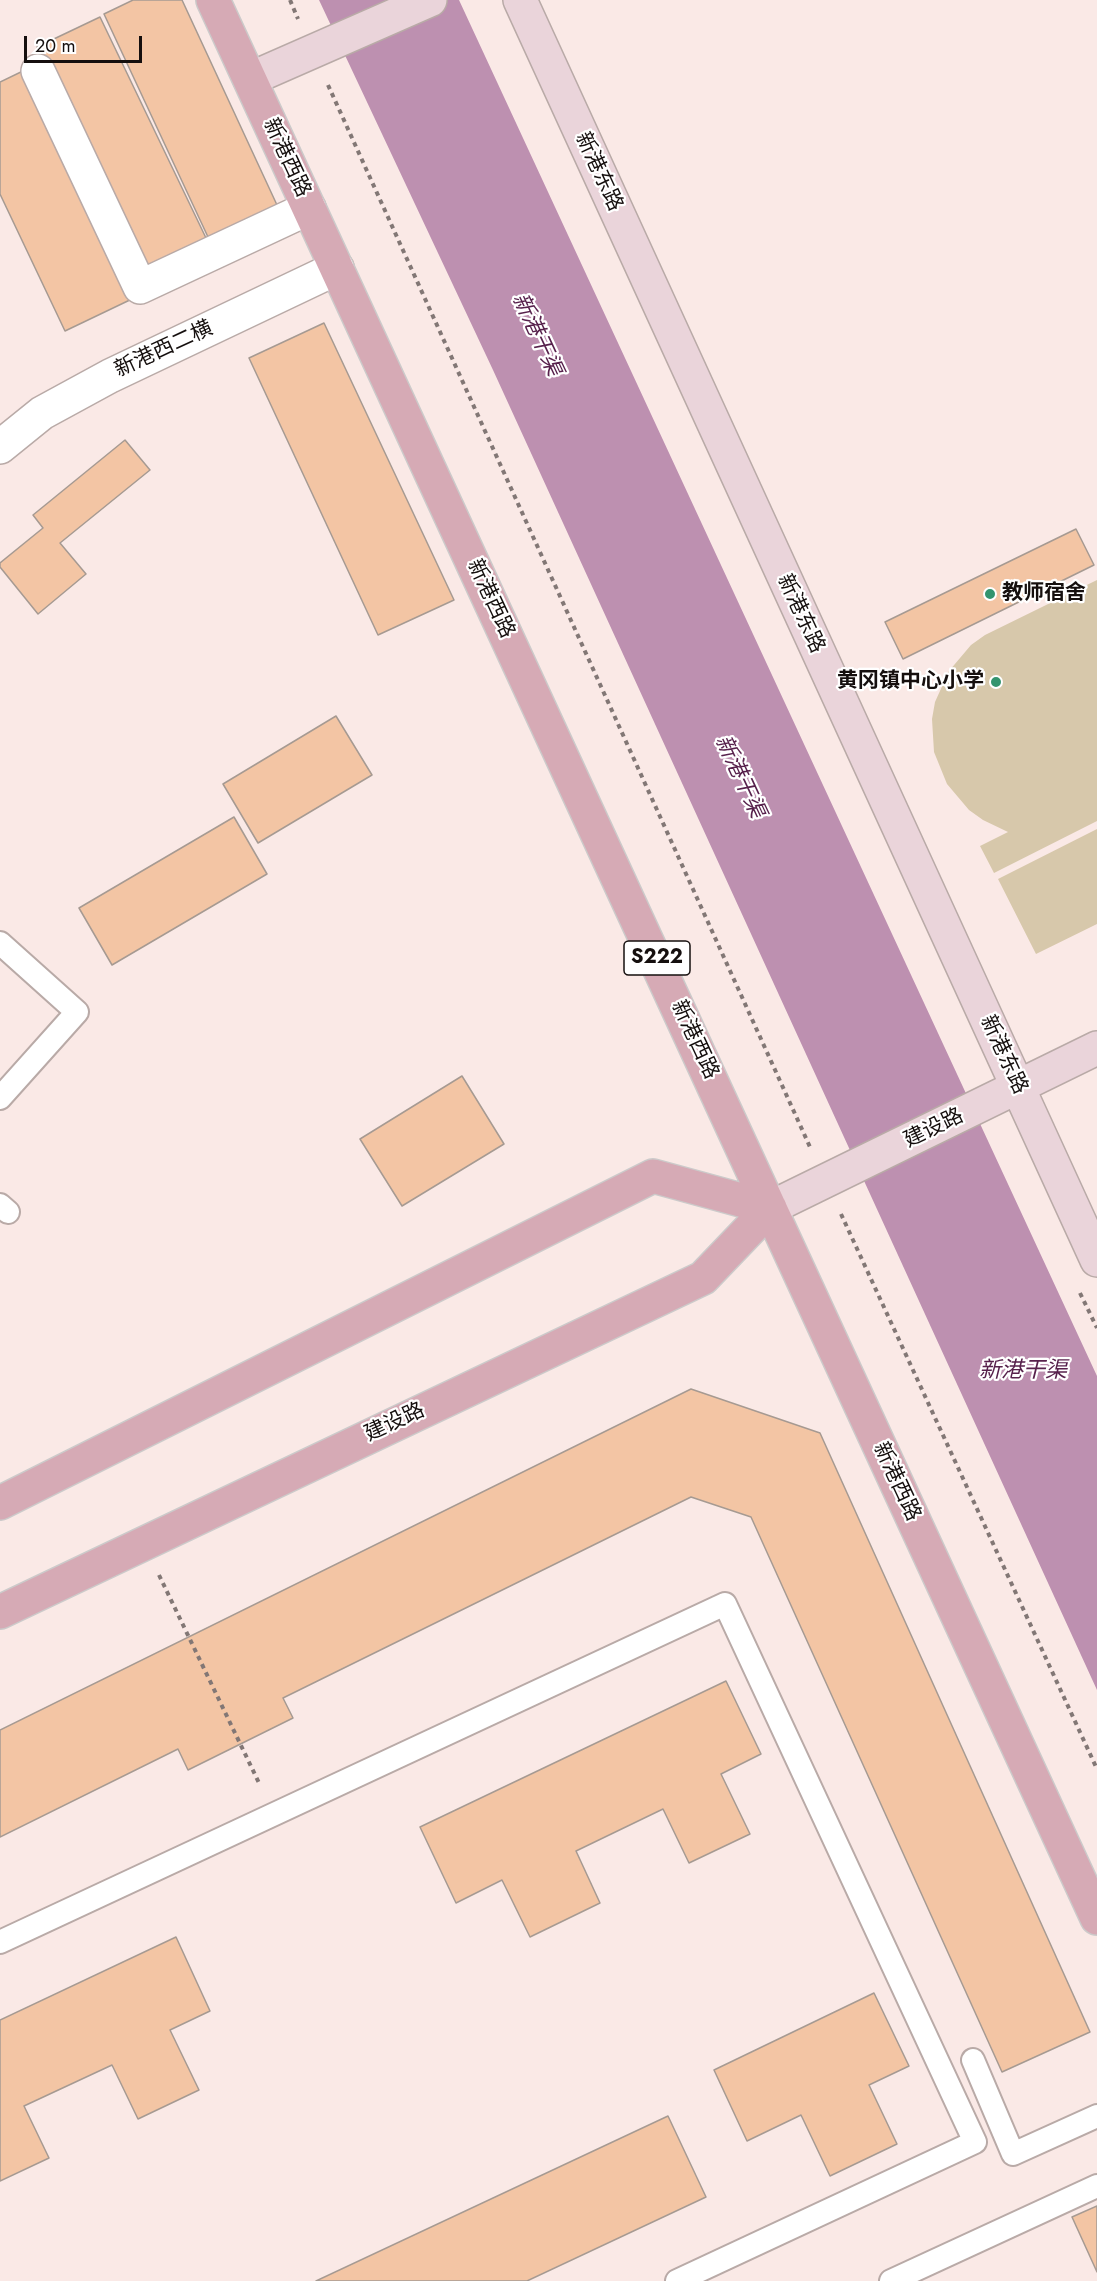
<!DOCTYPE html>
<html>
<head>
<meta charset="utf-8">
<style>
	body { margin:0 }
	#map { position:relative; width:1097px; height:2281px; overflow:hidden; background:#fae9e6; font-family:Jost,sans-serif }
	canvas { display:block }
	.scale { position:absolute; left:24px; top:36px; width:118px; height:27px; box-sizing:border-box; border:3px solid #150f0e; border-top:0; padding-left:8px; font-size:18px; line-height:21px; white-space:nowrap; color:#150f0e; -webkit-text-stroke:4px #fff; paint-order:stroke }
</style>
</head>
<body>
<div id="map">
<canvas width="1097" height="2281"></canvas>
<div class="scale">20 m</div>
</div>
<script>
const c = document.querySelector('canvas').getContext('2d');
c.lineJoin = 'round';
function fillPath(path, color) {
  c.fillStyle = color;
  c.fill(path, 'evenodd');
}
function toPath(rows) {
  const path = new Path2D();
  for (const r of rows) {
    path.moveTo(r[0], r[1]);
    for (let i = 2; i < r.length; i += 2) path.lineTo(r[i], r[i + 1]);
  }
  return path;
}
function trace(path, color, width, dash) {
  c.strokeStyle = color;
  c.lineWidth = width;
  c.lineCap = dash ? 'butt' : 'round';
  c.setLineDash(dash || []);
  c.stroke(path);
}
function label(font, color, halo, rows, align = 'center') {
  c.font = font + ' Jost,"Noto Sans SC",sans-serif';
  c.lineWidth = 4.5;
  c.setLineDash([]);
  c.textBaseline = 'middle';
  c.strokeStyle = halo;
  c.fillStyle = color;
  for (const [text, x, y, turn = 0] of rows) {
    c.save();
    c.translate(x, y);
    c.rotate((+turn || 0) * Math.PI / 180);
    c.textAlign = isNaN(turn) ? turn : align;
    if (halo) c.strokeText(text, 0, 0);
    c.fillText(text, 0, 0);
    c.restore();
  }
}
fillPath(toPath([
	[1097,580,1097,821,994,873,980,846,1008,832,983,820,969,810,947,784,934,752,932,719,935,702,949,671,971,645,985,635],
	[1097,829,1097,924,1036,954,998,879]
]), '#d7c8ab');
fillPath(toPath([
	[319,0,459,0,1097,1376,1097,1690,493,370]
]), '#bd90b0');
const building = toPath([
	[133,0,182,0,277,205,208,237,104,14,133,0],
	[100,17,206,238,143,269,37,47,100,17],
	[25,70,134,298,65,331,0,194,0,82,25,70],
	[324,323,454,600,378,635,249,358,324,323],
	[125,440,150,470,60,543,86,574,38,614,0,567,0,563,43,528,33,515,125,440],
	[1076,529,1094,565,903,659,885,622,1076,529],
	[336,716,372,775,258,843,223,784,336,716],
	[234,817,267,874,112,965,79,908,234,817],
	[462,1076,504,1144,402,1206,360,1139,462,1076],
	[691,1389,820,1433,1090,2032,1002,2072,751,1517,691,1497,283,1698,293,1718,188,1770,178,1749,0,1837,0,1730,691,1389],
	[726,1681,761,1754,721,1774,750,1834,689,1863,663,1809,576,1851,600,1903,530,1937,502,1880,456,1903,420,1827,726,1681],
	[176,1937,210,2011,170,2030,199,2090,138,2119,112,2065,24,2106,49,2158,0,2181,0,2020,176,1937],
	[874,1993,909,2066,869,2085,897,2144,830,2176,801,2115,747,2141,714,2070,874,1993],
	[668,2116,706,2197,527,2281,316,2281,668,2116],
	[1097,2206,1097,2272,1072,2217,1097,2206]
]);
fillPath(building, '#f3c5a4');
trace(building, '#a69a92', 1.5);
const service = toPath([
	[0,943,77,1012,0,1098],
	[0,1205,8,1212],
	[0,1942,725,1604,975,2142,677,2281],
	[973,2060,1013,2154,1097,2116],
	[891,2281,1097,2186]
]);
const minor = toPath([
	[38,71,140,287,309,208]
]);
const tertiary = toPath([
	[0,447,42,413,110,376,337,268]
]);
const secondary = toPath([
	[520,0,1097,1260],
	[250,79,430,0],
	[770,1208,1097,1048]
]);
const primary = toPath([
	[213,0,1097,1918],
	[0,1503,653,1176,770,1208,703,1278,0,1612]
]);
trace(service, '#b9aaa7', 26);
trace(minor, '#b9aaa7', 36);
trace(tertiary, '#b9aaa7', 36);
trace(secondary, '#b9aaa7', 36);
trace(primary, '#cccaca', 36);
trace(toPath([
	[290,0,298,19],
	[328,85,810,1147],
	[841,1214,1097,1769],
	[1080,1293,1097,1328],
	[159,1575,260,1785]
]), '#827775', 4, [4.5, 4.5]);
trace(service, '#fff', 22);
trace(minor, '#fff', 33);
trace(tertiary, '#fff', 33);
trace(secondary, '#ead4da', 33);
trace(primary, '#d6aab5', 33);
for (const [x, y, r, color] of [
	[990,594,6,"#33946e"],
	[996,682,6,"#33946e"]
]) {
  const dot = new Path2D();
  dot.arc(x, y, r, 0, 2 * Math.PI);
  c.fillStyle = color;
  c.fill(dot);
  trace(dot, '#fff', 2);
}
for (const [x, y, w] of [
	[657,958,66]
]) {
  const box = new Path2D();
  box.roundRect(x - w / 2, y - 17, w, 34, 4.5);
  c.fillStyle = '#fff';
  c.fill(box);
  trace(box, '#150f0e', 1.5);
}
label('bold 20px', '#150f0e', null, [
	["S222",657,958]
]);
label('21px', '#150f0e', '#fff', [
	["新港西路",286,158,65],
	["新港东路",598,172,65],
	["新港西二横",164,350,-25],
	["新港西路",490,599,65],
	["新港东路",800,614,65],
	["新港西路",694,1040,65],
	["新港东路",1003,1055,65],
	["建设路",934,1129,-26],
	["建设路",395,1423,-25],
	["新港西路",896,1482,65]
]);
label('bold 21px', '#150f0e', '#fff', [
	["教师宿舍",1002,594],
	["黄冈镇中心小学",984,682,"right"]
], 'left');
label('italic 22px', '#57214c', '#fff', [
	["新港干渠",536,335,65],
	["新港干渠",739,777,65],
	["新港干渠",1023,1372]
]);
</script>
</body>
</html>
